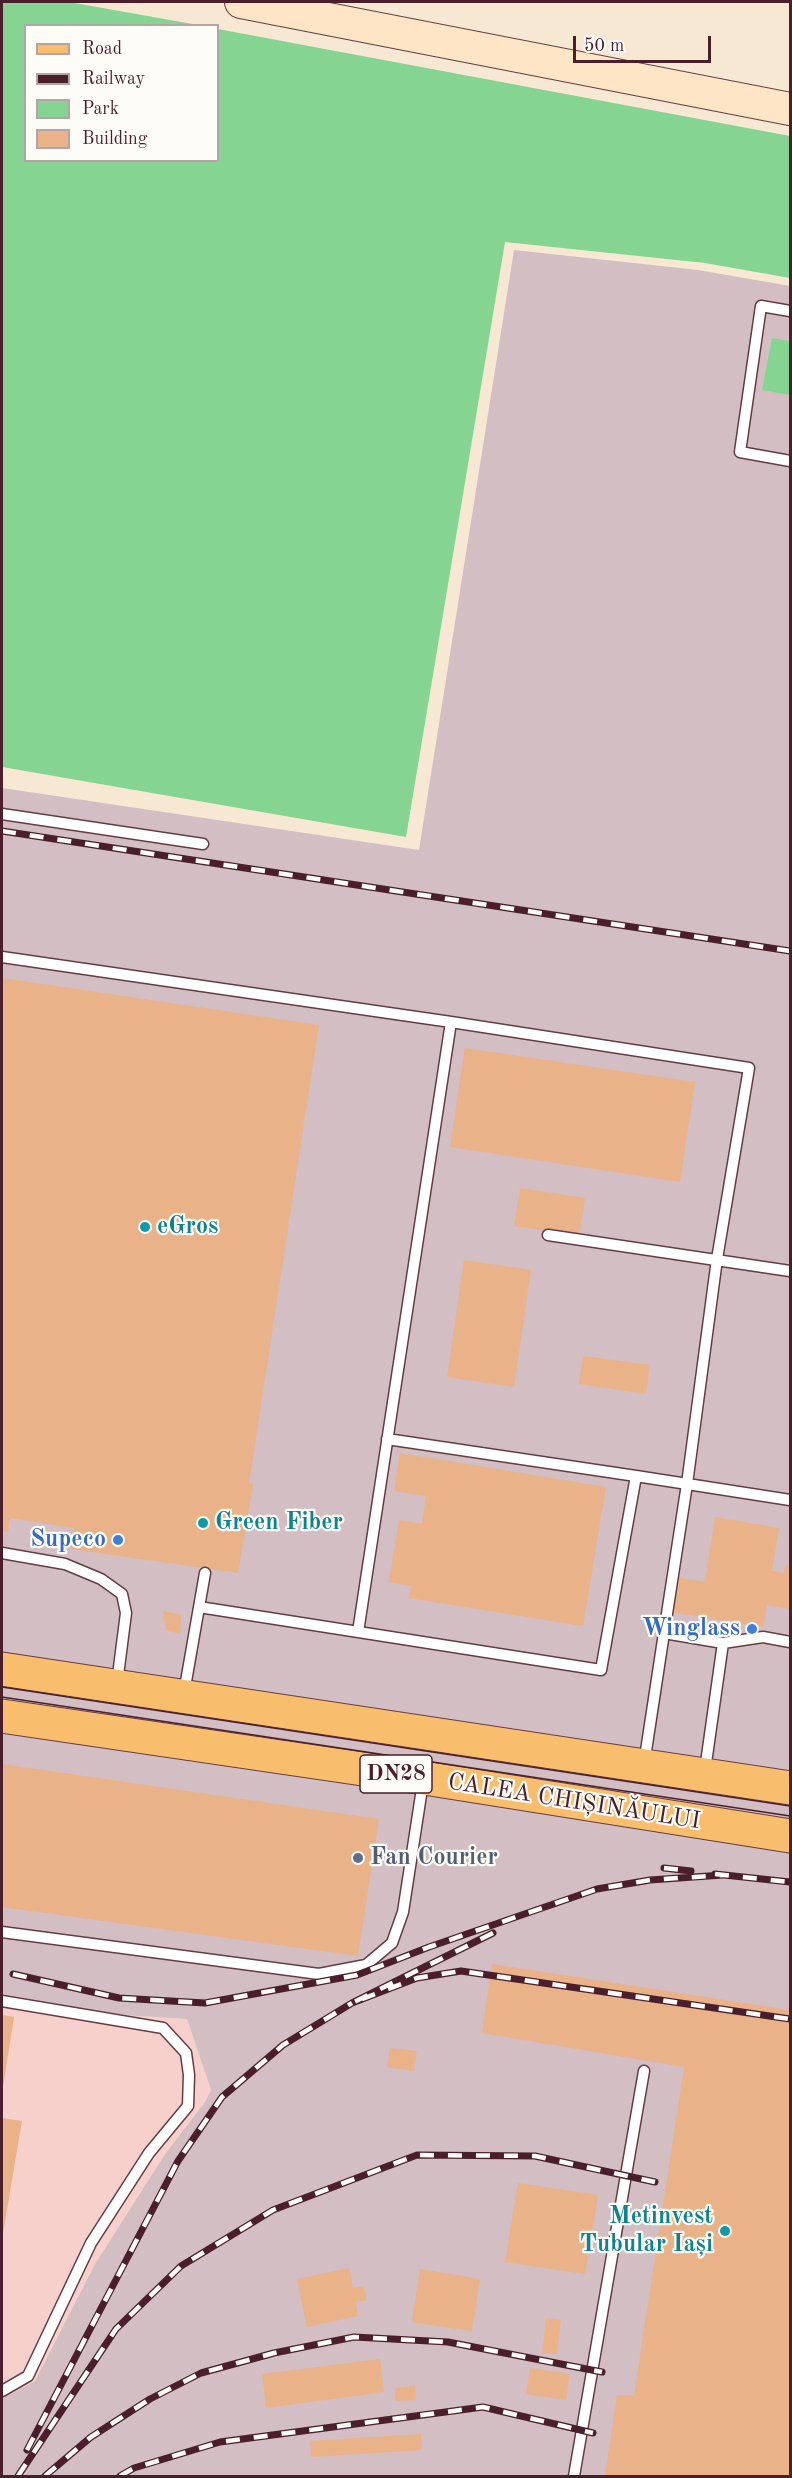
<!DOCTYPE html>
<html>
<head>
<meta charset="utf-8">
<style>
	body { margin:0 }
	#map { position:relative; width:792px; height:2478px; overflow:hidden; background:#f6e8d2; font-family:"Old Standard TT",serif }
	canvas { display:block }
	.frame { position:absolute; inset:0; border:3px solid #4a1f2b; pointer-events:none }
	.legend { position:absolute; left:24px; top:24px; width:195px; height:138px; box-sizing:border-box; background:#fdfcf7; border:2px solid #b5a4a5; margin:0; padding:8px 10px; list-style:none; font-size:18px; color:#4a1f2b }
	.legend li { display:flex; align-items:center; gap:12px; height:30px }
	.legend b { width:30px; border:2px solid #b5a4a5 }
	.scale { position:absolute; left:573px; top:36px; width:138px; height:27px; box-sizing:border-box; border:3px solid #4a1f2b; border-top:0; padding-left:8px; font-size:18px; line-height:21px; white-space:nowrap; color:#4a1f2b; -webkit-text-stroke:4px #fdfcf7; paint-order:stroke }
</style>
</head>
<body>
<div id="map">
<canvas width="792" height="2478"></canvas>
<div class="frame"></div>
<ul class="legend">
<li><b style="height:8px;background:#f9be6d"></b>Road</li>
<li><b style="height:8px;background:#4a1f2b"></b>Railway</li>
<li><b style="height:16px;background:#86d492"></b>Park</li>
<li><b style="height:16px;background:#e9b288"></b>Building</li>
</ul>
<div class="scale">50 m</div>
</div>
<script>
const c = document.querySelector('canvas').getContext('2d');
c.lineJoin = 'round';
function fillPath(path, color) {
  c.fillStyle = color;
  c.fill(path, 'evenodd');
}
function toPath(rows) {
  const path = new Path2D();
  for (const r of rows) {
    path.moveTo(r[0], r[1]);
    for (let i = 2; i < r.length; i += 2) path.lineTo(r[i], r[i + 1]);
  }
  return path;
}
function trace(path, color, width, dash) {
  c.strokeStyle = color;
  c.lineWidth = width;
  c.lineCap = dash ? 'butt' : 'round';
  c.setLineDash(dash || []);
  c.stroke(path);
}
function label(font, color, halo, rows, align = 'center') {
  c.font = font + ' "Old Standard TT",serif';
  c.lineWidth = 4.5;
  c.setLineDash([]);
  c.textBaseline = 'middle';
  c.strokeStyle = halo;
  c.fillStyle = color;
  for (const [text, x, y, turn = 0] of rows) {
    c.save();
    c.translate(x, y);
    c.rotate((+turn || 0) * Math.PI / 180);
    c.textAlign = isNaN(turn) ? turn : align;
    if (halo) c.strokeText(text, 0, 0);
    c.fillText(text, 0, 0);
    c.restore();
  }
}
fillPath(toPath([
	[2,1994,122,2015,187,2019,211,2090,205,2102,165,2154,95,2264,35,2381,2,2399]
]), '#f7d0cc');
fillPath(toPath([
	[514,250,698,270,790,286,790,2476,2,2476,2,2399,35,2381,95,2264,165,2154,205,2102,211,2090,187,2019,122,2015,2,1994,2,788,419,850]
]), '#d2bec3');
fillPath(toPath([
	[2,2,69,2,198,25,26,26,26,160,218,160,218,29,790,136,790,278,705,263,505,242,406,837,2,767],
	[772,338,790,341,790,395,762,390]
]), '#86d492');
fillPath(toPath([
	[2,978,319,1025,249,1483,253,1484,238,1573,71,1549,74,1528,10,1518,8,1532,2,1531],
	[465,1048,695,1082,680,1182,450,1147],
	[520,1188,585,1198,579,1236,514,1226],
	[464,1260,531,1270,514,1387,447,1377],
	[583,1356,650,1365,646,1394,579,1384],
	[400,1453,606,1487,583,1626,409,1598,411,1586,389,1582,399,1520,422,1524,426,1496,394,1491],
	[715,1517,779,1528,772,1571,784,1573,785,1565,790,1566,790,1609,767,1605,763,1627,670,1612,675,1577,705,1582],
	[163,1611,181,1615,180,1634,166,1630],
	[2,1764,379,1819,358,1956,2,1907],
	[492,1964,790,2010,790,2476,605,2476,617,2395,634,2396,684,2067,482,2033],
	[2,2015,14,2017,3,2087,2,2086],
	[390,2048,417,2051,414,2071,387,2067],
	[2,2118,22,2121,3,2233,2,2233],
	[518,2183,598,2195,585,2274,505,2262],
	[349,2268,353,2288,364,2286,367,2300,356,2302,358,2316,307,2327,297,2279],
	[420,2269,480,2279,472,2331,412,2322],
	[546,2318,561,2320,557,2354,542,2353],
	[380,2359,384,2392,266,2408,262,2374],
	[530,2368,570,2374,566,2400,526,2394],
	[415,2386,416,2400,396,2401,395,2388],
	[421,2434,422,2450,311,2457,310,2441]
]), '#e9b288');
const lane = toPath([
	[790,311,761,306,740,452,790,461],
	[2,814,203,844],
	[2,957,451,1022,749,1068,717,1259,687,1484,664,1633],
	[548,1235,790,1271],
	[387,1439,636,1476],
	[2,1553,65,1564,101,1579,122,1594,126,1613,117,1683],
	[199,1607,601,1670,636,1476,790,1500],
	[358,1632,451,1022],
	[184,1693,205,1573],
	[644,1764,664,1633,723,1643,763,1637,790,1642],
	[705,1770,723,1643],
	[2,1932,319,1974,366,1965,392,1943,403,1912,423,1782],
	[2,2001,163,2028,186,2053,189,2075,188,2106,149,2153,91,2243,28,2376,2,2391],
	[574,2476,644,2071]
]);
const secondary = toPath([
	[241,2,790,109]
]);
const primary = toPath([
	[2,1669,790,1788],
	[2,1716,424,1778,790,1836]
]);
trace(lane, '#643d44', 13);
trace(secondary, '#643d44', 34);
trace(primary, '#643d44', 35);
trace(lane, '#fff', 10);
trace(secondary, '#fde5c5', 32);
trace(primary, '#f9be6d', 33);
trace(toPath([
	[2,1687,790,1806],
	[2,1697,790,1816]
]), '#4a1f2b', 1.5);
const rail = toPath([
	[2,831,790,951],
	[664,1868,691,1871],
	[715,1874,790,1882],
	[493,1933,352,2003,417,1978,461,1971,790,2019],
	[13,1974,119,1998,205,2003,357,1975,429,1947,597,1889,650,1880,723,1875],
	[27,2450,178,2161,222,2097,283,2045,352,2003],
	[18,2476,116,2329,181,2266,273,2210,417,2155,535,2156,655,2182],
	[45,2476,91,2437,150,2399,201,2373,274,2353,354,2337,448,2342,602,2372],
	[120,2476,134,2468,220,2442,483,2407,593,2433]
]);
trace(rail, '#4a1f2b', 7);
trace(rail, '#fdfcf7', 4.5, [14]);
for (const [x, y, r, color] of [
	[145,1227,6,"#0f9aa8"],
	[203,1523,6,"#0f9aa8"],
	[118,1540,6,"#3f7fe0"],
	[752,1629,6,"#3f7fe0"],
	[358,1858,6,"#5c6f8a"],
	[725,2231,6,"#0f9aa8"]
]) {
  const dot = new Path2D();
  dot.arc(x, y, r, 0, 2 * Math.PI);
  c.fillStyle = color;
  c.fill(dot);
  trace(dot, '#fdfcf7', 2);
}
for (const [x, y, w] of [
	[396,1774,72]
]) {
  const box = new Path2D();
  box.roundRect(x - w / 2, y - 19, w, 38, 4.5);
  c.fillStyle = '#fdfcf7';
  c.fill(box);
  trace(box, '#4a1f2b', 1.5);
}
label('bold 22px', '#4a1f2b', null, [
	["DN28",396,1774]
]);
label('bold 24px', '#0d838f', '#fdfcf7', [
	["eGros",157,1227],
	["Green Fiber",215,1523],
	["Metinvest",713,2217,"right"],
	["Tubular Iași",713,2245,"right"]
], 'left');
label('bold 24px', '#366cbe', '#fdfcf7', [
	["Supeco",106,1540],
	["Winglass",740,1629]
], 'right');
label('24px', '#4a1f2b', '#fdfcf7', [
	["CALEA CHIȘINĂULUI",574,1802,9]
]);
label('bold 24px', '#4e5e75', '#fdfcf7', [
	["Fan Courier",370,1858]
], 'left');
</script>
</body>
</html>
